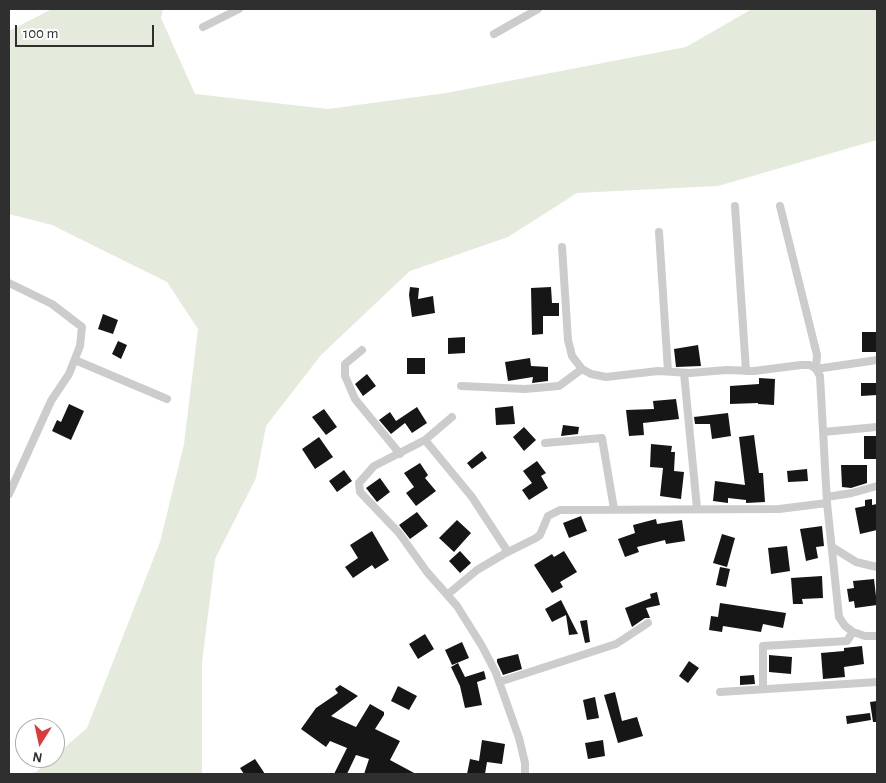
<!DOCTYPE html>
<html>
<head>
<meta charset="utf-8">
<style>
	body { margin:0 }
	#map { position:relative; width:886px; height:783px; overflow:hidden; background:#fff; font-family:"Alegreya Sans",sans-serif }
	canvas { display:block }
	.frame { position:absolute; inset:0; border:10px solid #2f2f2f; pointer-events:none }
	.north { position:absolute; left:15px; top:718px; width:50px; height:50px; box-sizing:border-box; background:#fff; border:1px solid #acacac; border-radius:50%; rotate:190deg; font-size:14px; font-weight:700; line-height:20px; text-align:center; color:#2f2f2f }
	.north::after { content:''; display:block; margin:auto; width:18px; height:22px; background:#de3939; clip-path:polygon(50% 0,100% 100%,50% 72%,0 100%) }
	.scale { position:absolute; left:15px; top:25px; width:139px; height:22px; box-sizing:border-box; border:2px solid #2f2f2f; border-top:0; padding-left:6px; font-size:15px; line-height:18px; white-space:nowrap; color:#2f2f2f; -webkit-text-stroke:4px #fff; paint-order:stroke }
</style>
</head>
<body>
<div id="map">
<canvas width="886" height="783"></canvas>
<div class="frame"></div>
<div class="north">N</div>
<div class="scale">100 m</div>
</div>
<script>
const c = document.querySelector('canvas').getContext('2d');
c.lineJoin = 'round';
function fillPath(path, color) {
  c.fillStyle = color;
  c.fill(path, 'evenodd');
}
function toPath(rows) {
  const path = new Path2D();
  for (const r of rows) {
    path.moveTo(r[0], r[1]);
    for (let i = 2; i < r.length; i += 2) path.lineTo(r[i], r[i + 1]);
  }
  return path;
}
function trace(path, color, width, dash) {
  c.strokeStyle = color;
  c.lineWidth = width;
  c.lineCap = dash ? 'butt' : 'round';
  c.setLineDash(dash || []);
  c.stroke(path);
}
fillPath(toPath([
	[52,9,163,9,161,18,195,94,328,109,446,93,686,47,752,9,877,9,877,140,718,186,577,193,508,237,410,271,321,355,266,426,256,478,215,559,202,662,202,774,24,774,36,772,52,758,55,758,55,756,87,728,160,542,184,444,198,329,167,282,52,225,9,214,9,31]
]), '#e4ebdd');
fillPath(toPath([
	[410,287,419,288,418,299,433,296,435,313,412,317,409,295],
	[551,287,552,303,559,303,559,316,543,316,543,334,532,335,531,288],
	[103,314,118,320,113,334,98,329],
	[862,332,877,332,877,352,862,352],
	[465,337,465,353,448,354,448,338],
	[118,341,127,345,121,359,112,354],
	[698,345,701,366,676,367,674,349],
	[407,358,425,358,425,374,407,374],
	[530,358,531,366,548,367,548,381,532,383,533,377,508,381,505,362],
	[367,374,376,386,363,396,355,384],
	[759,378,775,379,774,405,758,404,758,403,730,404,730,386,759,384],
	[861,383,877,383,877,395,861,396],
	[676,399,679,419,643,423,644,435,629,436,626,410,654,409,653,401],
	[69,404,84,411,71,440,52,431,57,420,61,422],
	[513,406,515,424,496,425,495,408],
	[417,407,427,423,412,433,405,423,391,434,379,420,390,412,396,421],
	[324,409,337,427,326,435,312,417],
	[728,413,731,436,712,439,710,424,695,424,694,417],
	[563,425,579,427,578,434,561,436],
	[524,427,536,440,524,451,513,437],
	[754,435,759,473,763,473,765,502,746,503,746,500,728,498,728,503,713,501,715,481,745,485,739,437],
	[864,436,877,436,877,459,864,459],
	[319,437,333,457,315,469,302,449],
	[651,444,672,446,671,452,675,452,674,471,684,472,681,499,660,496,663,468,650,467],
	[482,451,487,458,472,469,467,463],
	[537,461,546,473,541,476,548,488,529,500,522,490,532,483,523,471],
	[420,463,428,475,425,478,436,491,416,506,406,493,414,487,404,473],
	[841,465,867,465,867,483,851,488,842,487],
	[807,469,808,481,788,482,787,471],
	[344,470,352,481,337,492,329,481],
	[380,478,390,492,377,502,366,488],
	[872,499,872,505,877,504,877,530,860,534,855,508,865,506,865,500],
	[417,512,428,526,410,539,399,525],
	[581,516,587,531,569,538,563,523],
	[656,519,657,524,682,520,685,541,666,544,665,540,637,547,639,552,625,557,618,539,635,533,633,525],
	[457,520,471,533,454,552,439,538],
	[822,526,824,546,816,547,818,558,806,561,800,529],
	[372,531,389,560,375,569,372,565,353,578,345,567,358,558,350,545],
	[722,534,735,538,727,567,713,563],
	[787,546,790,571,771,574,768,548],
	[460,551,471,563,460,573,449,561],
	[564,551,577,572,560,582,563,587,552,593,534,565,552,554,554,557],
	[720,567,730,569,726,587,716,585],
	[822,576,823,598,802,599,803,604,793,604,791,578],
	[874,579,877,605,855,608,854,601,849,602,847,589,854,588,853,581],
	[657,592,660,605,646,608,650,618,645,618,632,627,625,608,651,598,650,594],
	[561,600,578,634,569,635,566,615,552,622,545,609],
	[720,603,786,613,783,628,763,624,761,632,723,626,722,632,709,630,711,616,718,617],
	[587,620,590,642,585,643,580,621],
	[425,634,434,649,418,659,409,644],
	[462,642,469,658,452,665,445,650],
	[862,646,864,664,844,667,845,677,823,679,821,653,844,651,844,648],
	[518,654,522,669,503,675,497,662,497,659],
	[769,655,792,657,791,674,769,672],
	[689,661,699,668,688,683,679,676],
	[458,663,465,677,484,671,486,679,477,682,482,705,465,708,460,686,451,667],
	[754,675,755,684,740,685,740,676],
	[340,685,358,696,331,716,356,727,370,704,384,712,384,715,375,729,400,741,390,760,416,774,364,774,369,759,356,755,347,774,334,774,347,748,330,741,326,747,301,729,316,708,338,693,335,689],
	[398,686,417,696,409,710,391,701],
	[615,692,622,721,637,717,643,736,618,743,604,695],
	[595,697,599,718,587,720,583,700],
	[877,701,877,722,873,722,870,702],
	[870,713,871,720,847,724,846,716],
	[482,740,505,744,502,764,487,762,485,774,467,774,470,759,479,761],
	[603,740,605,756,588,759,585,743],
	[255,759,265,774,244,774,240,768]
]), '#161616');
trace(toPath([
	[203,27,239,9],
	[494,34,538,9],
	[735,206,746,371],
	[780,206,817,355,816,369,877,360],
	[659,232,668,371],
	[562,247,568,340,572,356,582,369,591,374,606,377,658,371,690,373,726,370,754,371,801,365,810,365,816,369,820,376,827,503,839,617,845,626,853,632,865,636,877,636],
	[9,283,52,304,82,327,80,346,69,374,51,401,9,494],
	[362,350,345,364,345,376,355,399,400,454],
	[75,360,167,399],
	[684,373,697,508],
	[461,386,525,389,559,386,582,369],
	[452,417,425,440,374,466,359,483,360,492,399,533,427,572,457,606,482,646,496,673,519,738,525,763,525,774],
	[823,432,877,427],
	[425,440,472,497,508,552],
	[545,443,602,438,614,509],
	[827,497,852,493,877,486],
	[832,547,856,562,877,567],
	[447,595,477,570,504,554,536,538,540,535,548,516,560,510,779,509,827,503],
	[499,682,616,644,648,623],
	[763,689,763,646,847,641,853,632],
	[720,692,877,682]
]), '#ccc', 8);
</script>
</body>
</html>
